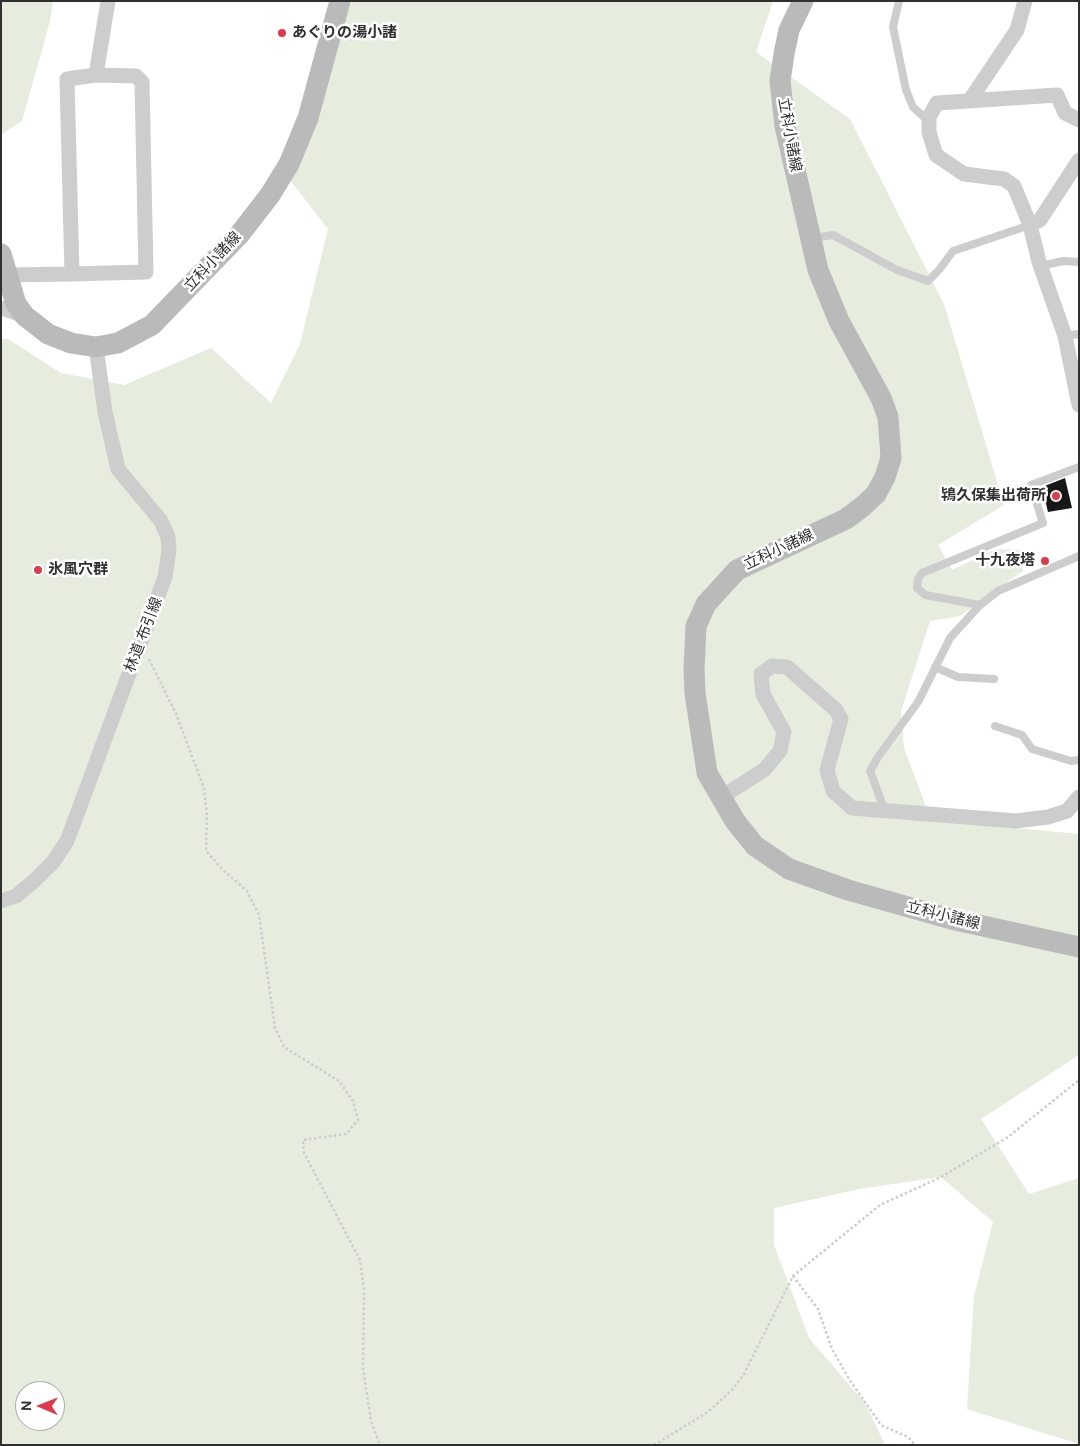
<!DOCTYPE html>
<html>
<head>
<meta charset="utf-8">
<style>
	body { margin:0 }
	#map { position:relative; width:1080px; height:1446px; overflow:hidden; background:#fff; font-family:"DM Sans",sans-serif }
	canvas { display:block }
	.frame { position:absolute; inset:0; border:2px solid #303030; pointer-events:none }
	.north { position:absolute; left:15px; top:1381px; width:50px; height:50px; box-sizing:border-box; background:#fff; border:1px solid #acacac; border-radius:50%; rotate:271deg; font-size:14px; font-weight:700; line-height:20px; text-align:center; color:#303030 }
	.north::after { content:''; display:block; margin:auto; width:18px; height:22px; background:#de3a4c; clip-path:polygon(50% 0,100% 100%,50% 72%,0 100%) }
</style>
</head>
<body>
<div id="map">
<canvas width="1080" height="1446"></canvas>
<div class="frame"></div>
<div class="north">N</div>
</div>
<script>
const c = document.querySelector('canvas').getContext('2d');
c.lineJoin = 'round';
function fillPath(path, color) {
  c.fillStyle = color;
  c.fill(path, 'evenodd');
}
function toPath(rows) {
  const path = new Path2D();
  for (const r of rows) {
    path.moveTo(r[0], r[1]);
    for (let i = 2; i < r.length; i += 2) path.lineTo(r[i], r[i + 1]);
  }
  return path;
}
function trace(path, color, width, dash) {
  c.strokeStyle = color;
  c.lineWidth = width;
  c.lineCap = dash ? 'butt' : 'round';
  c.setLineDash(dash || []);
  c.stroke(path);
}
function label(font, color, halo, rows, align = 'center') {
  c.font = font + ' "DM Sans","Noto Sans JP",sans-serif';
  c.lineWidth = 5;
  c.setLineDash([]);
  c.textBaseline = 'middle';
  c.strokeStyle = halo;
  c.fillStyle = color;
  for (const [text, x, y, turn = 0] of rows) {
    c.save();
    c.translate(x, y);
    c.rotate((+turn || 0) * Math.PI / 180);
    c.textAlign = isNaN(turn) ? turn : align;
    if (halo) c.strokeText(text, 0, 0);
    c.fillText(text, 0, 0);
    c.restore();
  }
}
fillPath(toPath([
	[1,1,53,1,50,21,22,121,1,135],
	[347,1,773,1,756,52,850,119,944,304,1004,505,938,545,952,570,996,549,1021,550,1023,571,960,616,930,621,901,711,904,748,931,820,1079,834,1079,1055,981,1119,1029,1194,1079,1178,1079,1444,967,1409,974,1296,993,1222,941,1177,859,1189,774,1208,774,1245,809,1338,865,1403,885,1445,1,1445,1,339,8,339,61,373,124,385,211,348,271,403,300,344,328,229,290,180],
	[25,1391,55,1391,55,1421,25,1421]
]), '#e6ecde');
fillPath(toPath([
	[1065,478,1072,508,1048,512,1042,487]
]), '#171717');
trace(toPath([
	[149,659,176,714,204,788,207,815,206,851,223,870,247,891,259,915,275,1028,284,1047,339,1081,353,1101,358,1120,346,1134,303,1140,304,1153,360,1260,364,1290,363,1369,371,1421,380,1445],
	[793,1276,818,1309,832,1349,849,1379,881,1425,908,1437,915,1445],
	[654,1445,708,1412,733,1389,744,1374,793,1276,880,1205,941,1177,1008,1137,1079,1080]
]), '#cdcdcd', 2.5, [2.5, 2.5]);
trace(toPath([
	[899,1,893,27,906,90,913,107,924,117,929,117],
	[813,238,833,235,897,270,928,281,939,270,953,251,1030,225],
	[1041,266,1063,261,1079,262],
	[1065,336,1079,334],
	[980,605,925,595,917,588,918,579,922,573,1043,523,1031,485,1079,467],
	[935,667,958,677,994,679],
	[995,726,1022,735,1032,749,1071,761,1079,760],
	[885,811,870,771,878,757,918,702,950,638,980,605,998,591,1079,556]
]), '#cdcdcd', 8);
trace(toPath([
	[96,75,136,76,142,82,146,272,72,274,67,79,96,75],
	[96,75,108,1],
	[970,100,1017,30,1025,1],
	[1079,160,1040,220,1030,225,1039,262,1065,336,1079,405],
	[1030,225,1014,186,1004,179,964,174,936,155,929,132,929,117,937,103,1057,95,1065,113,1079,120],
	[6,275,72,274],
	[1,308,25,316],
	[720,798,764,770,780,751,784,732,763,694,761,674,772,666,787,667,836,710,841,719,827,770,833,791,852,808,1016,821,1048,817,1067,811,1079,797],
	[1,901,16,896,35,880,53,862,67,841,165,577,169,550,168,537,161,521,118,469,105,412,96,347]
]), '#cdcdcd', 15);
trace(toPath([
	[803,1,789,30,784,54,780,81,785,126,818,270,839,321,881,398,888,417,891,458,885,477,876,494,862,507,846,519,737,570,706,604,696,626,694,670,695,693,707,773,735,821,755,846,789,869,848,890,951,919,1079,947],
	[1,254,16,304,25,316,48,334,71,343,96,347,118,343,152,325,239,235,270,195,289,164,308,118,340,1]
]), '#bababa', 21);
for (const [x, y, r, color] of [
	[282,33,5,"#de3a4c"],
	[1056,496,5,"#de3a4c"],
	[1045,561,5,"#de3a4c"],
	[38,570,5,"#de3a4c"]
]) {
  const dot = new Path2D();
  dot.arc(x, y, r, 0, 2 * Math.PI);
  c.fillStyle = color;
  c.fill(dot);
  trace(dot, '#fff', 2);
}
label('bold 15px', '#303030', '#fff', [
	["あぐりの湯小諸",292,33],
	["鴇久保集出荷所",1046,496,"right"],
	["十九夜塔",1035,561,"right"],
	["氷風穴群",48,570]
], 'left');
label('15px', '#303030', '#fff', [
	["立科小諸線",789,135,80],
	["立科小諸線",213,262,-47],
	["立科小諸線",779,550,-25],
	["林道 布引線",144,635,-69],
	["立科小諸線",943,916,14]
]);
</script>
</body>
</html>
